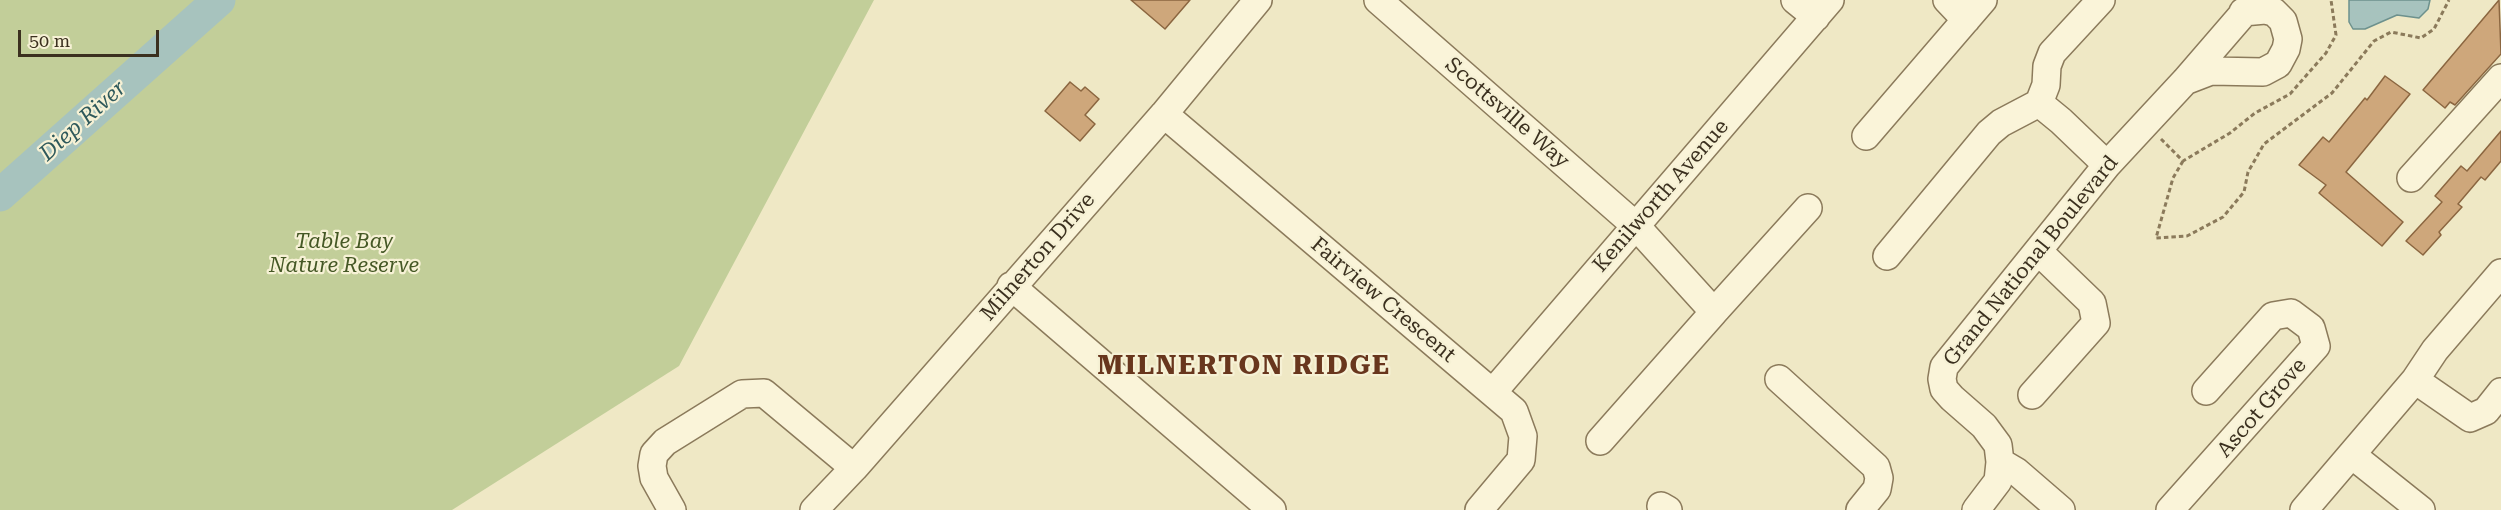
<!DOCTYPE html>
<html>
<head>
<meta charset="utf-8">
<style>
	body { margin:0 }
	#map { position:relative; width:2501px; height:510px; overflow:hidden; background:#efe8c5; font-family:"Roboto Serif",serif }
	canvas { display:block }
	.scale { position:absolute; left:18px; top:30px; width:141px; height:27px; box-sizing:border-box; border:3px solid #3b301f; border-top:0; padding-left:8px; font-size:18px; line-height:21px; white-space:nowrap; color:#3b301f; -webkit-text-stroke:4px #f6f1d5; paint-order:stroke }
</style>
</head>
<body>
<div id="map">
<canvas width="2501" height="510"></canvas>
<div class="scale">50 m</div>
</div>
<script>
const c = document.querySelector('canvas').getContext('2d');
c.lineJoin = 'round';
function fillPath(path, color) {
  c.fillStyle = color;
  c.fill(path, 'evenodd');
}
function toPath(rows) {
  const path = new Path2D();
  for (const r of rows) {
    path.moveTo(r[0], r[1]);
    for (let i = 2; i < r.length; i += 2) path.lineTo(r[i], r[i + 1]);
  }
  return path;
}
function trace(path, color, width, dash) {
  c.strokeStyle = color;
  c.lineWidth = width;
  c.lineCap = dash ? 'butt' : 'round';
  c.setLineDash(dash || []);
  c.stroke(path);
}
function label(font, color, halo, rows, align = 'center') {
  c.font = font + ' "Roboto Serif",serif';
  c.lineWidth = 4.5;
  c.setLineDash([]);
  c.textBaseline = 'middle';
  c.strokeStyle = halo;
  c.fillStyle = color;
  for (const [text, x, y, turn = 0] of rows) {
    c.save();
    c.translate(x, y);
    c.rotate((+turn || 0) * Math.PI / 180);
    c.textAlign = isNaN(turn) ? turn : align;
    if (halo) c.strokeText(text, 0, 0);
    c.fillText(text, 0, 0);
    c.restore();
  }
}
fillPath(toPath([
	[0,0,874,0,679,366,452,510,0,510]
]), '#c2ce99');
const water = toPath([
	[2349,0,2430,0,2428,9,2419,18,2397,15,2365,29,2353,29,2349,22,2349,0]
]);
fillPath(water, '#a7c3be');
trace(water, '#6d918d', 1.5);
trace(toPath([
	[0,195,219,0]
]), '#a7c3be', 33);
const building = toPath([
	[1131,0,1190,0,1165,29,1131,0],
	[2499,0,2501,54,2455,105,2450,102,2445,108,2423,90,2499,0],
	[2385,76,2410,94,2346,172,2403,222,2382,246,2319,193,2326,185,2299,165,2323,137,2329,142,2365,98,2367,100,2385,76],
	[1070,82,1081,91,1085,87,1099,99,1085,115,1095,124,1080,141,1045,111,1070,82],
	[2501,131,2501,161,2485,180,2481,177,2458,204,2462,207,2439,232,2441,235,2423,255,2406,241,2442,202,2435,196,2461,166,2467,171,2501,131]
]);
fillPath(building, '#cea77b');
trace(building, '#8b6640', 1.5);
const minor = toPath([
	[1378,0,1636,226,1714,312,1808,208],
	[1795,0,1816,17],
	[1947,0,1966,20],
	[2185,81,2211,71,2263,72,2278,64,2286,49,2288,39,2283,21,2274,12,2265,10,2243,12],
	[2039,103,2061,121,2107,165],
	[1164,114,1514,411,1523,436,1521,460,1479,510],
	[1866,136,1983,0],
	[2411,178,2501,78],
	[1887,256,1989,133,2001,123,2039,103,2046,85,2047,66,2052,53,2101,0],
	[2501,273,2435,350,2415,380,2470,418,2486,411,2501,392],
	[1011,286,1272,510],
	[1779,379,1876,467,1879,478,1877,489,1860,510],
	[1493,392,1830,0],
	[2032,395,2096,323,2092,303,2038,251],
	[1600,441,1714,312],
	[2352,455,2421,510],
	[2000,462,2017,472,2061,510],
	[1661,506,1668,510],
	[672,510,654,478,652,466,654,454,665,442,742,394,764,393,854,468],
	[814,510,854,468,1164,114,1258,0],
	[1976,510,1998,481,2000,462,1998,445,1984,426,1952,398,1944,389,1942,379,1944,367,2107,165,2185,81,2255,0],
	[2170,510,2316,346,2311,328,2291,313,2273,316,2206,391],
	[2304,510,2415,380]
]);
trace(minor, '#8b7a5b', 30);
trace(toPath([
	[2161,139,2183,161,2230,133,2255,113,2290,94,2326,53,2336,35,2331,0],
	[2183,161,2173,178,2156,238,2187,236,2223,217,2244,192,2248,172,2264,144,2332,93,2374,41,2391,32,2421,38,2434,29,2449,0]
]), '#8b7a5b', 3, [4.5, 3]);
trace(minor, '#faf4d9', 27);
label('21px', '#3b301f', '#f6f1d5', [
	["Scottsville Way",1507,113,41],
	["Kenilworth Avenue",1661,196,-49],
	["Milnerton Drive",1038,257,-49],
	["Grand National Boulevard",2031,261,-51],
	["Fairview Crescent",1383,300,40],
	["Ascot Grove",2262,408,-49]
]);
label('italic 21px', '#455825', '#f6f1d5', [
	["Table Bay",344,242],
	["Nature Reserve",344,266]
]);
label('italic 22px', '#2e595b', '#f6f1d5', [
	["Diep River",83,121,-42]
]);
c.letterSpacing = '1.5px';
label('bold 27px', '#68361d', '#f6f1d5', [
	["MILNERTON RIDGE",1244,366]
]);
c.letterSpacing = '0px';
</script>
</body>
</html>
